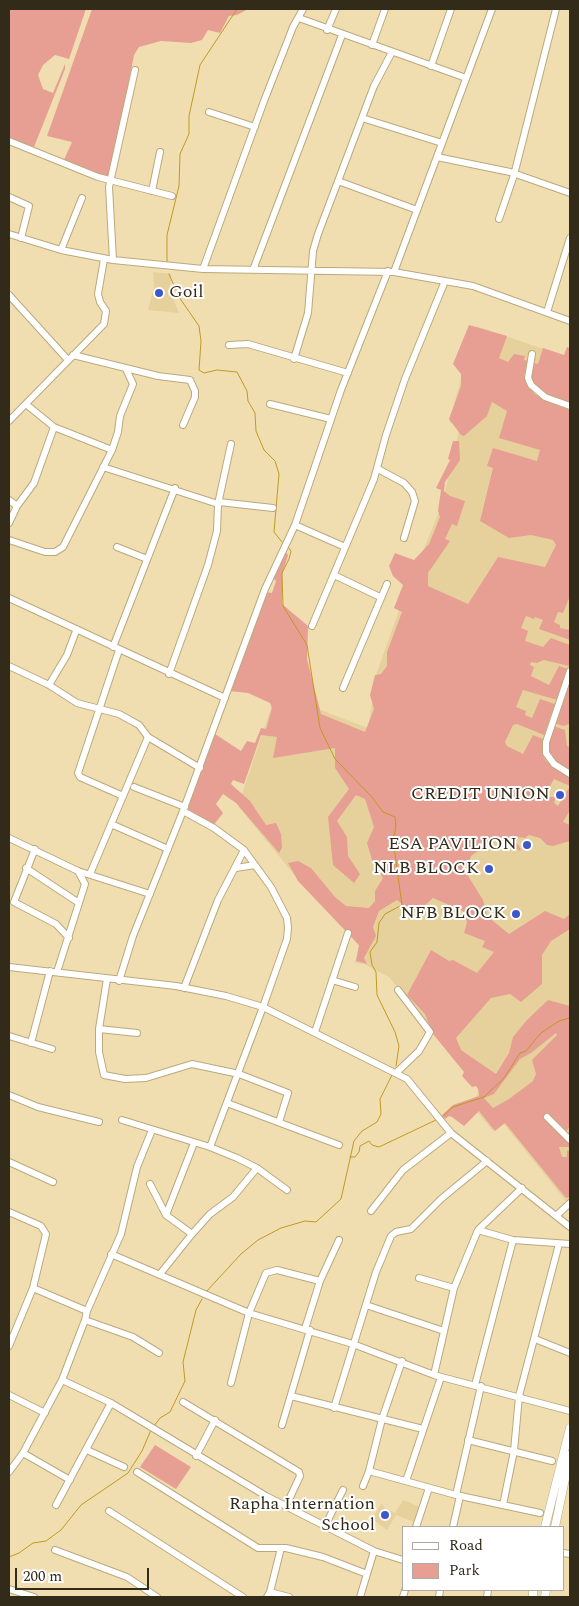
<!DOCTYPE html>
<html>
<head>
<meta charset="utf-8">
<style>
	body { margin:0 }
	#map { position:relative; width:579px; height:1606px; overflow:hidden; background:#f0deb0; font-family:Spectral,serif }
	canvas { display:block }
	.frame { position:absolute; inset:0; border:10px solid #322b19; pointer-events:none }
	.legend { position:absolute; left:402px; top:1526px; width:162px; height:65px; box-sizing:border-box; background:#fff; border:1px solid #adaaa3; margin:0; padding:6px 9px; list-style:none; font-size:15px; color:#322b19 }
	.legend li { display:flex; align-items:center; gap:10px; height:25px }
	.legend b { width:25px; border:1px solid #adaaa3 }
	.scale { position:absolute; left:15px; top:1568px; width:134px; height:22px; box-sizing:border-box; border:2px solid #322b19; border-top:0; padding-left:6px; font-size:15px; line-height:18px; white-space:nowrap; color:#322b19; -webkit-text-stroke:4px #fff; paint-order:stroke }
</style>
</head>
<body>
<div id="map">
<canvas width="579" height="1606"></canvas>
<div class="frame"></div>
<ul class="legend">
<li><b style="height:6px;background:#fff"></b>Road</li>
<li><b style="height:14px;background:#e79f94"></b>Park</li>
</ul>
<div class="scale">200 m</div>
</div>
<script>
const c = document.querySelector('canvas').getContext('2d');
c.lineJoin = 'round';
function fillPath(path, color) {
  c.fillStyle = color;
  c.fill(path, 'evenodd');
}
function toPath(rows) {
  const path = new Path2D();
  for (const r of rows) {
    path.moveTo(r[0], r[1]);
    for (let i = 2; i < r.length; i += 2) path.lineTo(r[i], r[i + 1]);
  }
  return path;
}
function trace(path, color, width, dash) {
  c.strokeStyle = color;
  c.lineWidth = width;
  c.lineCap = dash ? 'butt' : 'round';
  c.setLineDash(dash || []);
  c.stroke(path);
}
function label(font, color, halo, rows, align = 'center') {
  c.font = font + ' Spectral,serif';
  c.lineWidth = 4;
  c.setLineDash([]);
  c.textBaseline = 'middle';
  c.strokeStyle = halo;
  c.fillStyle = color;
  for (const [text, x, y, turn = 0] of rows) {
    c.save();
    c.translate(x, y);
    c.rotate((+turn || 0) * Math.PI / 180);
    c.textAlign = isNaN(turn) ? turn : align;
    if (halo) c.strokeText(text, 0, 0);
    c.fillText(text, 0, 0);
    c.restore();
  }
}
fillPath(toPath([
	[153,272,171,274,170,292,179,313,148,310,154,287],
	[476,326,570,358,570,1206,503,1123,493,1131,477,1112,472,1101,481,1091,389,977,364,964,355,963,359,946,354,940,305,888,238,806,276,693,368,728,377,672,402,602,442,505,460,426,449,422],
	[403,1500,420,1507,414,1522,396,1515,387,1530,372,1519,382,1503,384,1508,395,1513]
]), '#e6d19c');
fillPath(toPath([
	[9,9,86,9,69,59,55,55,43,65,38,75,43,89,53,93,65,64,65,69,34,147,27,147,9,141],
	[92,9,248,9,237,15,229,16,220,33,208,30,202,40,191,43,161,41,139,47,134,55,111,173,106,178,63,162,72,142,47,136],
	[469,325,507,336,499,358,508,362,514,354,525,356,524,360,529,361,524,375,534,394,550,403,570,410,570,596,563,613,558,612,554,622,560,625,560,628,570,630,570,640,539,629,543,620,535,617,534,619,526,616,521,628,528,631,525,641,543,647,551,638,570,645,570,662,569,666,544,660,537,663,531,662,530,665,534,667,531,676,549,685,559,666,568,669,557,700,523,690,516,707,526,711,525,715,532,718,540,699,555,704,544,735,517,724,513,725,505,742,507,746,523,754,533,735,543,739,542,753,546,761,570,777,570,786,554,779,545,795,549,797,556,797,554,803,558,806,568,789,570,790,570,810,563,822,570,825,570,841,553,846,547,845,540,838,529,835,525,838,519,837,516,842,521,849,520,851,504,841,492,841,471,856,465,871,483,900,487,916,509,934,545,911,564,919,570,914,570,929,551,941,542,955,542,984,521,1002,510,994,491,998,456,1038,461,1050,496,1074,509,1053,513,1037,527,1020,548,1000,570,1006,570,1127,566,1131,569,1133,570,1131,570,1147,559,1147,562,1157,567,1157,567,1151,570,1150,570,1197,566,1198,505,1123,495,1131,479,1111,464,1126,452,1117,449,1116,445,1119,442,1115,453,1105,479,1096,478,1089,476,1086,472,1087,462,1076,464,1072,433,1034,425,1014,407,995,431,950,449,961,453,960,477,973,494,952,482,947,485,941,464,933,467,922,463,911,433,898,423,907,411,912,397,900,379,911,373,927,376,936,364,958,367,964,356,961,359,945,298,881,288,863,298,861,311,868,335,897,346,906,369,908,375,901,375,891,383,878,373,863,367,843,374,827,365,799,356,795,337,821,347,837,348,856,360,874,354,883,333,865,328,817,349,789,335,768,335,748,273,758,277,737,261,735,244,784,233,780,231,784,250,801,266,825,276,823,281,834,282,848,279,853,236,803,223,794,216,804,223,813,213,826,186,808,215,734,241,751,247,741,255,743,261,728,266,729,272,708,270,703,248,693,229,691,266,592,272,593,276,581,272,577,284,550,288,555,282,575,282,604,308,626,307,659,321,714,365,732,374,709,370,695,375,675,381,674,387,666,387,652,402,612,394,608,403,585,393,576,389,566,395,553,414,560,429,544,440,517,438,511,441,490,436,488,450,460,448,459,453,441,459,441,460,460,445,482,444,491,450,496,465,501,457,526,452,524,445,539,450,541,428,573,428,586,468,604,498,557,545,567,556,545,553,540,531,535,509,538,480,521,493,468,487,466,493,448,537,461,540,450,499,438,507,411,492,402,487,416,464,436,461,435,449,419,461,386,461,374,453,364],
	[556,1033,557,1035,532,1060,536,1074,533,1081,509,1099,493,1108,484,1098,494,1094,520,1059,531,1053],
	[567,347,570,348,570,405,546,396,530,380,534,363,538,364,543,348,564,355],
	[570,677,570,724,563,726,555,723],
	[553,726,565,730,567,746,570,747,570,770,554,761,549,753,548,742],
	[155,1445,191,1467,176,1489,140,1467]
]), '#e79f94');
trace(toPath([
	[167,262,167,235,179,186,180,154,189,134,189,116,200,65,237,9],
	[169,274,179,297,199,326,201,341,199,370,204,373,217,370,237,372,247,391,248,401,255,413,256,431,264,450,275,461,279,474,274,532,282,542],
	[288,547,291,551,289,559,282,573,283,606,307,645,320,728,335,759,371,796,383,812,395,817,396,827,393,840,402,905,385,914,379,923,377,942,370,952,372,965,376,972,377,995,395,1032,399,1046,396,1066],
	[442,1117,453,1107,484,1097,504,1078,520,1053,526,1051,541,1033,559,1021,570,1018],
	[350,1157,355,1157,359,1152,360,1146,369,1141,372,1145,379,1147,436,1120],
	[206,1292,241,1254,258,1240,281,1228,305,1221,316,1222,341,1199,354,1141,362,1131,377,1122,381,1114,380,1099,392,1075],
	[154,1426,160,1418,170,1412,185,1381,183,1362,196,1310,202,1299],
	[9,1557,19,1553,33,1543,46,1541,61,1530,81,1505,128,1473,142,1451,151,1430]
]), '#c09920', 1);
const minor = toPath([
	[299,18,466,78],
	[327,30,336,9],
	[372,45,385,9],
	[431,66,451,9],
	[209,112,255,127],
	[362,118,442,143],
	[9,141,98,177,172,196],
	[437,157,510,172,570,193],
	[338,181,417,210],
	[152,191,160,152],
	[9,197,29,206,21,238],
	[499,219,514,175,556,9],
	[9,234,61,250,113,260,203,269,394,272,473,286,570,321],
	[61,250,82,198],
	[113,260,109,187,135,70],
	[203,269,264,101,293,27,303,9],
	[253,270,342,35],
	[394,272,492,9],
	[9,295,68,360],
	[547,312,570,238],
	[229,345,248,344,348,373],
	[532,354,528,378,531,385,545,397,570,406],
	[73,355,158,376,190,380,195,391,195,397,183,425],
	[294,359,308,313,313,251,318,234,374,86,392,52],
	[270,404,331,419],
	[27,405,54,427,112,450],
	[9,421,104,324,106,311,100,302,98,294,104,259],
	[103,467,218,504],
	[378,469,404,483,412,492,415,501,404,538],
	[9,500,17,506],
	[219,502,273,508],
	[9,523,17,506,34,483,54,427],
	[295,525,345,547],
	[9,540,45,552,55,552,63,547,112,450,118,432,120,416,133,384,126,369],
	[117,547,147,559],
	[334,575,380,597],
	[9,598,225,698],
	[312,626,374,479,386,435,405,379,445,281],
	[113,647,175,488],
	[119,650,78,773,80,777,123,796],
	[9,666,49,685,77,703,119,714,130,720,139,725,148,737,200,768],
	[570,671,546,742,546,753,554,764,570,774],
	[169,674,208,565,217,531,218,504,231,444],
	[49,685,67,655,76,631],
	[343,688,387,584],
	[134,787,185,807],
	[183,811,214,828,244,850,271,887,287,918,288,928,287,939,263,1007,210,1147],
	[111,824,168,849],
	[9,838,78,871,150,894],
	[35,849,14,902,56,924,69,938],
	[26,868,79,903],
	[236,868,255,865],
	[90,874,148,737],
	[9,967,176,986,226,996,263,1007,407,1079,451,1133,570,1227],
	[57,972,85,884,78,871],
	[107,979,99,1029,99,1052,104,1075,125,1079,146,1078,192,1064,239,1074,288,1093,279,1122],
	[332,980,355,987],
	[119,981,133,936,183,811,265,589,295,525,341,390,388,271],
	[184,988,218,900,244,850],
	[99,1029,137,1033],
	[315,1032,348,933],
	[9,1036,52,1049],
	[31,1043,50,971],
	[396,1073,419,1051,430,1032,398,990],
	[9,1095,38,1107,99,1122],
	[227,1103,339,1145],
	[547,1117,570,1140],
	[122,1120,210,1147,237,1158,257,1168,287,1190],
	[9,1162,53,1182],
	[150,1184,166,1215,192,1234],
	[371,1211,403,1170,451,1133],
	[9,1212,41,1226,46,1234,33,1288,9,1346],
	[166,1215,194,1143],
	[556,1216,570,1203],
	[478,1230,513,1240,570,1244],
	[111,1254,249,1313,353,1344,434,1375,570,1411],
	[160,1274,192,1234,210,1214,233,1197,257,1168],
	[419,1278,454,1288],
	[33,1288,87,1311],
	[366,1305,444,1331],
	[85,1320,133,1337,159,1353],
	[305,1329,320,1281,339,1240],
	[535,1339,570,1353],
	[434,1375,454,1288,478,1230,522,1188],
	[62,1380,111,1403,266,1496,374,1551,403,1560],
	[231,1383,249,1313,266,1273,277,1270,320,1281],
	[475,1385,513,1240],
	[9,1395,45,1413],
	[291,1396,423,1429],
	[183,1402,299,1472,300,1476,286,1506],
	[334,1408,376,1272,391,1236,396,1232,411,1229,441,1199,487,1161],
	[282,1425,310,1330],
	[468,1440,552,1461],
	[87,1450,124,1467],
	[23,1453,70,1480],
	[196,1456,215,1420],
	[369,1471,456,1495,540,1513],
	[9,1472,23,1453,62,1380,85,1320,87,1311,121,1234,137,1167,152,1130],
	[137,1472,258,1548,286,1548,323,1557,367,1574],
	[406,1481,441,1377],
	[363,1486,369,1471,382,1419,402,1361],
	[456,1495,481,1386],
	[56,1505,111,1403],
	[503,1505,514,1451,519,1396,559,1244],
	[109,1511,243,1597],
	[325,1526,343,1490],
	[416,1527,429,1488],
	[453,1527,460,1496],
	[55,1550,127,1577,157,1597],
	[563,1553,570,1554],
	[9,1589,34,1597],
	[270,1592,281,1548],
	[267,1597,270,1592,289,1597],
	[360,1597,374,1551],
	[403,1597,405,1590],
	[439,1597,440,1590],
	[487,1597,488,1590]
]);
const major = toPath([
	[545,1527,570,1428],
	[555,1527,570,1455],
	[533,1597,533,1590],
	[545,1597,546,1590]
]);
trace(minor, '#bba97d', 8);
trace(major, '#bba97d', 9);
trace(minor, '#fff', 6);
trace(major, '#fff', 8);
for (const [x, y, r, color] of [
	[159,293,5,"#3c58ca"],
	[560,795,5,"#3c58ca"],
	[527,845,5,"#3c58ca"],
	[489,869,5,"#3c58ca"],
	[516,914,5,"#3c58ca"],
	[385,1515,5,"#3c58ca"]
]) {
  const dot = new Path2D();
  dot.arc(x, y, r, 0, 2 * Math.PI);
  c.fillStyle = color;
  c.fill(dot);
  trace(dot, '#fff', 2);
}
label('18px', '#322b19', '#fff', [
	["Goil",169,293,"left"],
	["CREDIT UNION",550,795],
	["ESA PAVILION",517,845],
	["NLB BLOCK",479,869],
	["NFB BLOCK",506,914],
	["Rapha Internation",375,1505],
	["School",375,1526]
], 'right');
</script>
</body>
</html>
